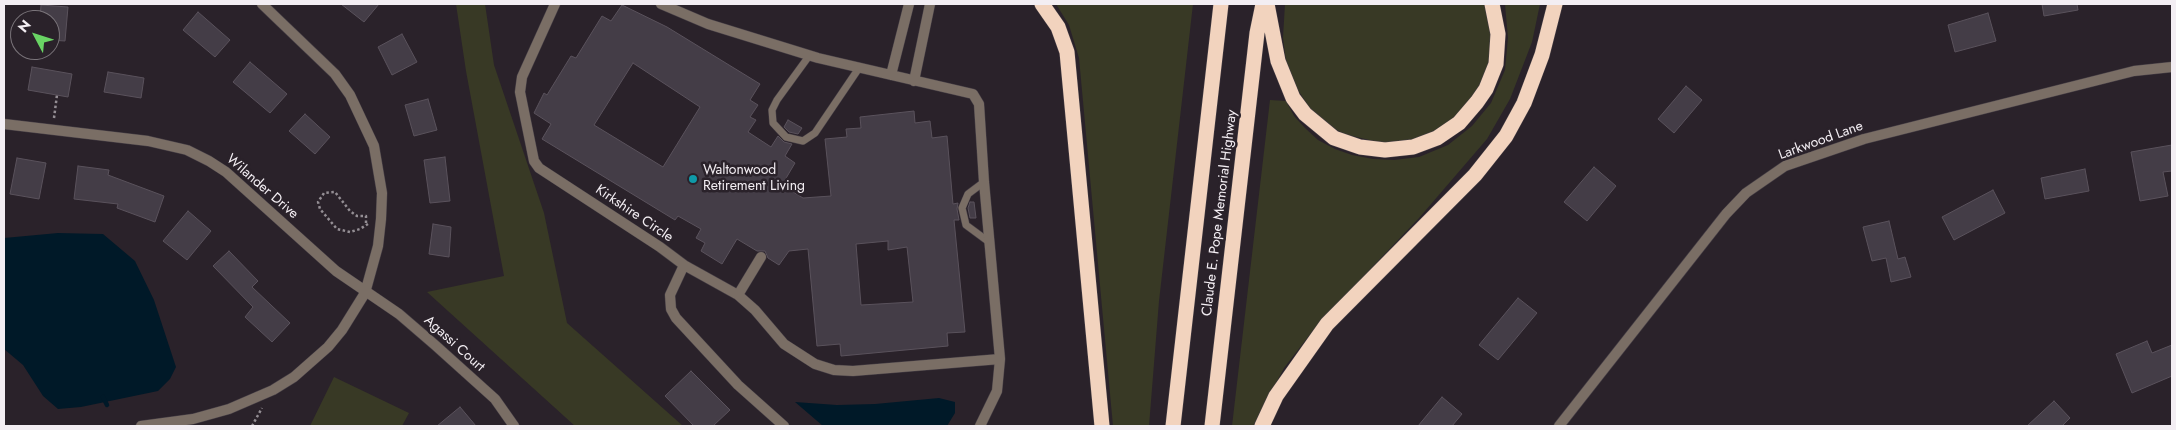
<!DOCTYPE html>
<html>
<head>
<meta charset="utf-8">
<style>
	body { margin:0 }
	#map { position:relative; width:2176px; height:430px; overflow:hidden; background:#2a222a; font-family:Jost,sans-serif }
	canvas { display:block }
	.frame { position:absolute; inset:0; border:5px solid #f3eef3; pointer-events:none }
	.north { position:absolute; left:10px; top:10px; width:50px; height:50px; box-sizing:border-box; background:#2a222a; border:1px solid #7a747a; border-radius:50%; rotate:310deg; font-size:14px; font-weight:700; line-height:20px; text-align:center; color:#f3eef3 }
	.north::after { content:''; display:block; margin:auto; width:18px; height:22px; background:#69d464; clip-path:polygon(50% 0,100% 100%,50% 72%,0 100%) }
</style>
</head>
<body>
<div id="map">
<canvas width="2176" height="430"></canvas>
<div class="frame"></div>
<div class="north">N</div>
</div>
<script>
const c = document.querySelector('canvas').getContext('2d');
c.lineJoin = 'round';
function fillPath(path, color) {
  c.fillStyle = color;
  c.fill(path, 'evenodd');
}
function toPath(rows) {
  const path = new Path2D();
  for (const r of rows) {
    path.moveTo(r[0], r[1]);
    for (let i = 2; i < r.length; i += 2) path.lineTo(r[i], r[i + 1]);
  }
  return path;
}
function trace(path, color, width, dash) {
  c.strokeStyle = color;
  c.lineWidth = width;
  c.lineCap = dash ? 'butt' : 'round';
  c.setLineDash(dash || []);
  c.stroke(path);
}
function label(font, color, halo, rows, align = 'center') {
  c.font = font + ' Jost,sans-serif';
  c.lineWidth = 5;
  c.setLineDash([]);
  c.textBaseline = 'middle';
  c.strokeStyle = halo;
  c.fillStyle = color;
  for (const [text, x, y, turn = 0] of rows) {
    c.save();
    c.translate(x, y);
    c.rotate((+turn || 0) * Math.PI / 180);
    c.textAlign = isNaN(turn) ? turn : align;
    if (halo) c.strokeText(text, 0, 0);
    c.fillText(text, 0, 0);
    c.restore();
  }
}
fillPath(toPath([
	[456,4,485,4,494,65,544,213,567,323,683,426,575,426,427,292,504,276,466,71],
	[1056,4,1193,4,1159,301,1149,426,1113,426,1079,58,1069,25],
	[1285,4,1485,4,1489,19,1491,41,1489,60,1484,78,1472,99,1458,115,1440,129,1424,137,1404,142,1382,143,1344,134,1325,123,1309,107,1298,90,1286,61,1283,38],
	[1505,4,1540,4,1532,42,1510,99,1487,139,1419,218,1318,324,1284,368,1253,426,1232,426,1270,100,1286,101,1294,116,1305,128,1318,140,1335,149,1352,155,1373,159,1394,160,1419,157,1448,145,1472,126,1491,103,1505,70,1508,38],
	[334,377,409,413,402,426,310,426]
]), '#383925');
fillPath(toPath([
	[58,233,103,234,135,261,154,300,176,367,170,379,158,391,81,407,58,409,43,396,23,365,4,349,4,238],
	[939,398,955,402,955,413,947,426,823,426,795,402,837,405,875,404]
]), '#001928');
trace(toPath([
	[103,397,107,405]
]), '#001928', 4.5);
const building = toPath([
	[341,4,379,4,364,22,341,4],
	[2042,4,2077,4,2078,10,2044,16,2042,4],
	[41,5,68,7,65,41,50,40,50,20,40,20,41,5],
	[622,5,667,27,760,84,750,100,758,105,750,117,756,120,748,132,771,147,778,136,784,142,792,144,785,156,795,163,782,185,803,198,831,196,825,139,847,137,846,129,861,128,860,117,914,111,915,123,930,121,932,138,947,136,953,204,958,203,957,209,959,220,954,220,965,332,947,333,948,346,841,356,840,344,817,346,808,249,789,251,779,265,768,258,765,251,757,251,737,239,722,264,701,251,705,243,696,238,701,229,678,216,675,220,542,139,551,124,534,113,544,93,547,95,571,56,576,58,602,16,611,21,622,5],
	[633,63,700,107,663,167,594,125,633,63],
	[888,241,888,250,907,247,913,302,861,305,856,244,888,241],
	[198,12,230,40,215,57,183,30,198,12],
	[1988,13,1996,41,1955,52,1948,25,1988,13],
	[402,34,417,62,392,75,378,47,402,34],
	[250,62,287,94,270,113,233,82,250,62],
	[32,67,72,74,68,97,28,90,32,67],
	[108,72,144,78,141,98,104,92,108,72],
	[1686,86,1702,100,1674,133,1658,119,1686,86],
	[428,99,437,130,414,136,405,105,428,99],
	[305,114,330,137,315,154,289,131,305,114],
	[788,120,802,128,798,134,789,132,784,127,788,120],
	[2172,145,2172,171,2163,172,2168,196,2140,201,2131,152,2172,145],
	[445,157,450,201,430,203,424,160,445,157],
	[17,158,46,163,39,199,10,194,17,158],
	[78,166,109,170,108,175,164,196,155,222,117,208,118,204,74,199,78,166],
	[1594,167,1616,186,1587,221,1564,202,1594,167],
	[2085,169,2089,191,2045,199,2041,178,2085,169],
	[1993,190,2005,213,1954,240,1942,217,1993,190],
	[970,202,974,202,976,218,970,218,968,208,970,202],
	[188,211,211,231,187,260,163,241,188,211],
	[1889,221,1898,259,1905,257,1911,277,1891,282,1886,258,1872,261,1863,227,1889,221],
	[433,224,451,227,449,257,429,254,433,224],
	[229,251,258,281,252,287,290,323,272,342,245,317,253,307,213,266,229,251],
	[1518,298,1537,313,1498,360,1479,345,1518,298],
	[2147,341,2152,353,2172,345,2172,376,2132,393,2116,354,2147,341],
	[691,371,730,410,713,426,694,426,665,396,691,371],
	[1442,397,1462,414,1452,426,1418,426,1442,397],
	[2054,401,2070,418,2062,426,2027,426,2054,401],
	[460,407,476,426,437,426,460,407]
]);
fillPath(building, '#443d47');
trace(building, '#5a525c', 1);
const service = toPath([
	[809,56,777,100,772,110,773,123,786,137,803,141,815,133,859,68],
	[984,182,968,194,962,208,966,225,989,242]
]);
const minor = toPath([
	[555,4,522,77,520,92,534,161,539,168,660,247,684,265,670,295,671,309,676,318,738,385,784,426],
	[661,4,708,24,818,58,973,94,979,104,984,182,1000,359,997,391,980,426],
	[891,75,909,4],
	[914,81,930,4],
	[4,124,148,141,187,150,209,161,226,172,336,271,399,314,435,345,495,399,514,426],
	[684,265,738,295,755,310,784,344,815,364,834,370,853,371,1000,359],
	[738,295,761,257],
	[141,426,193,419,229,409,273,390,294,377,328,347,342,330,365,293,378,246,381,219,382,193,374,146,350,95,335,74,262,4],
	[1559,426,1726,214,1746,193,1785,166,1864,139,2134,71,2172,67]
]);
const motorway = toPath([
	[1042,4,1058,27,1067,52,1102,426],
	[1267,4,1278,61,1293,98,1305,114,1334,138,1360,147,1385,150,1413,147,1437,138,1459,123,1477,102,1486,89,1496,64,1498,34,1492,4],
	[1173,426,1221,4],
	[1212,426,1257,33,1263,4],
	[1262,426,1276,396,1327,324,1475,175,1506,136,1524,103,1542,55,1555,4]
]);
trace(service, '#463f46', 8);
trace(minor, '#463f46', 11);
trace(motorway, '#463f46', 16);
trace(toPath([
	[54,118,57,95],
	[366,223,366,216,357,216,350,211,335,192,324,193,318,202,320,209,337,229,350,232,360,229,368,224],
	[252,426,262,408]
]), '#948e94', 2.5, [2.5, 2.5]);
trace(service, '#7a6e65', 7);
trace(minor, '#7a6e65', 10);
trace(motorway, '#f2d3be', 15);
for (const [x, y, r, color] of [
	[693,179,5,"#0f9aa8"]
]) {
  const dot = new Path2D();
  dot.arc(x, y, r, 0, 2 * Math.PI);
  c.fillStyle = color;
  c.fill(dot);
  trace(dot, '#2a222a', 2);
}
label('14px', '#f3eef3', '#2a222a', [
	["Larkwood Lane",1821,141,-20],
	["Wilander Drive",262,187,41],
	["Claude E. Pope Memorial Highway",1220,213,-83],
	["Kirkshire Circle",634,214,34],
	["Agassi Court",454,344,42]
]);
label('14px', '#f3eef3', '#2a222a', [
	["Waltonwood",703,171],
	["Retirement Living",703,187]
], 'left');
</script>
</body>
</html>
